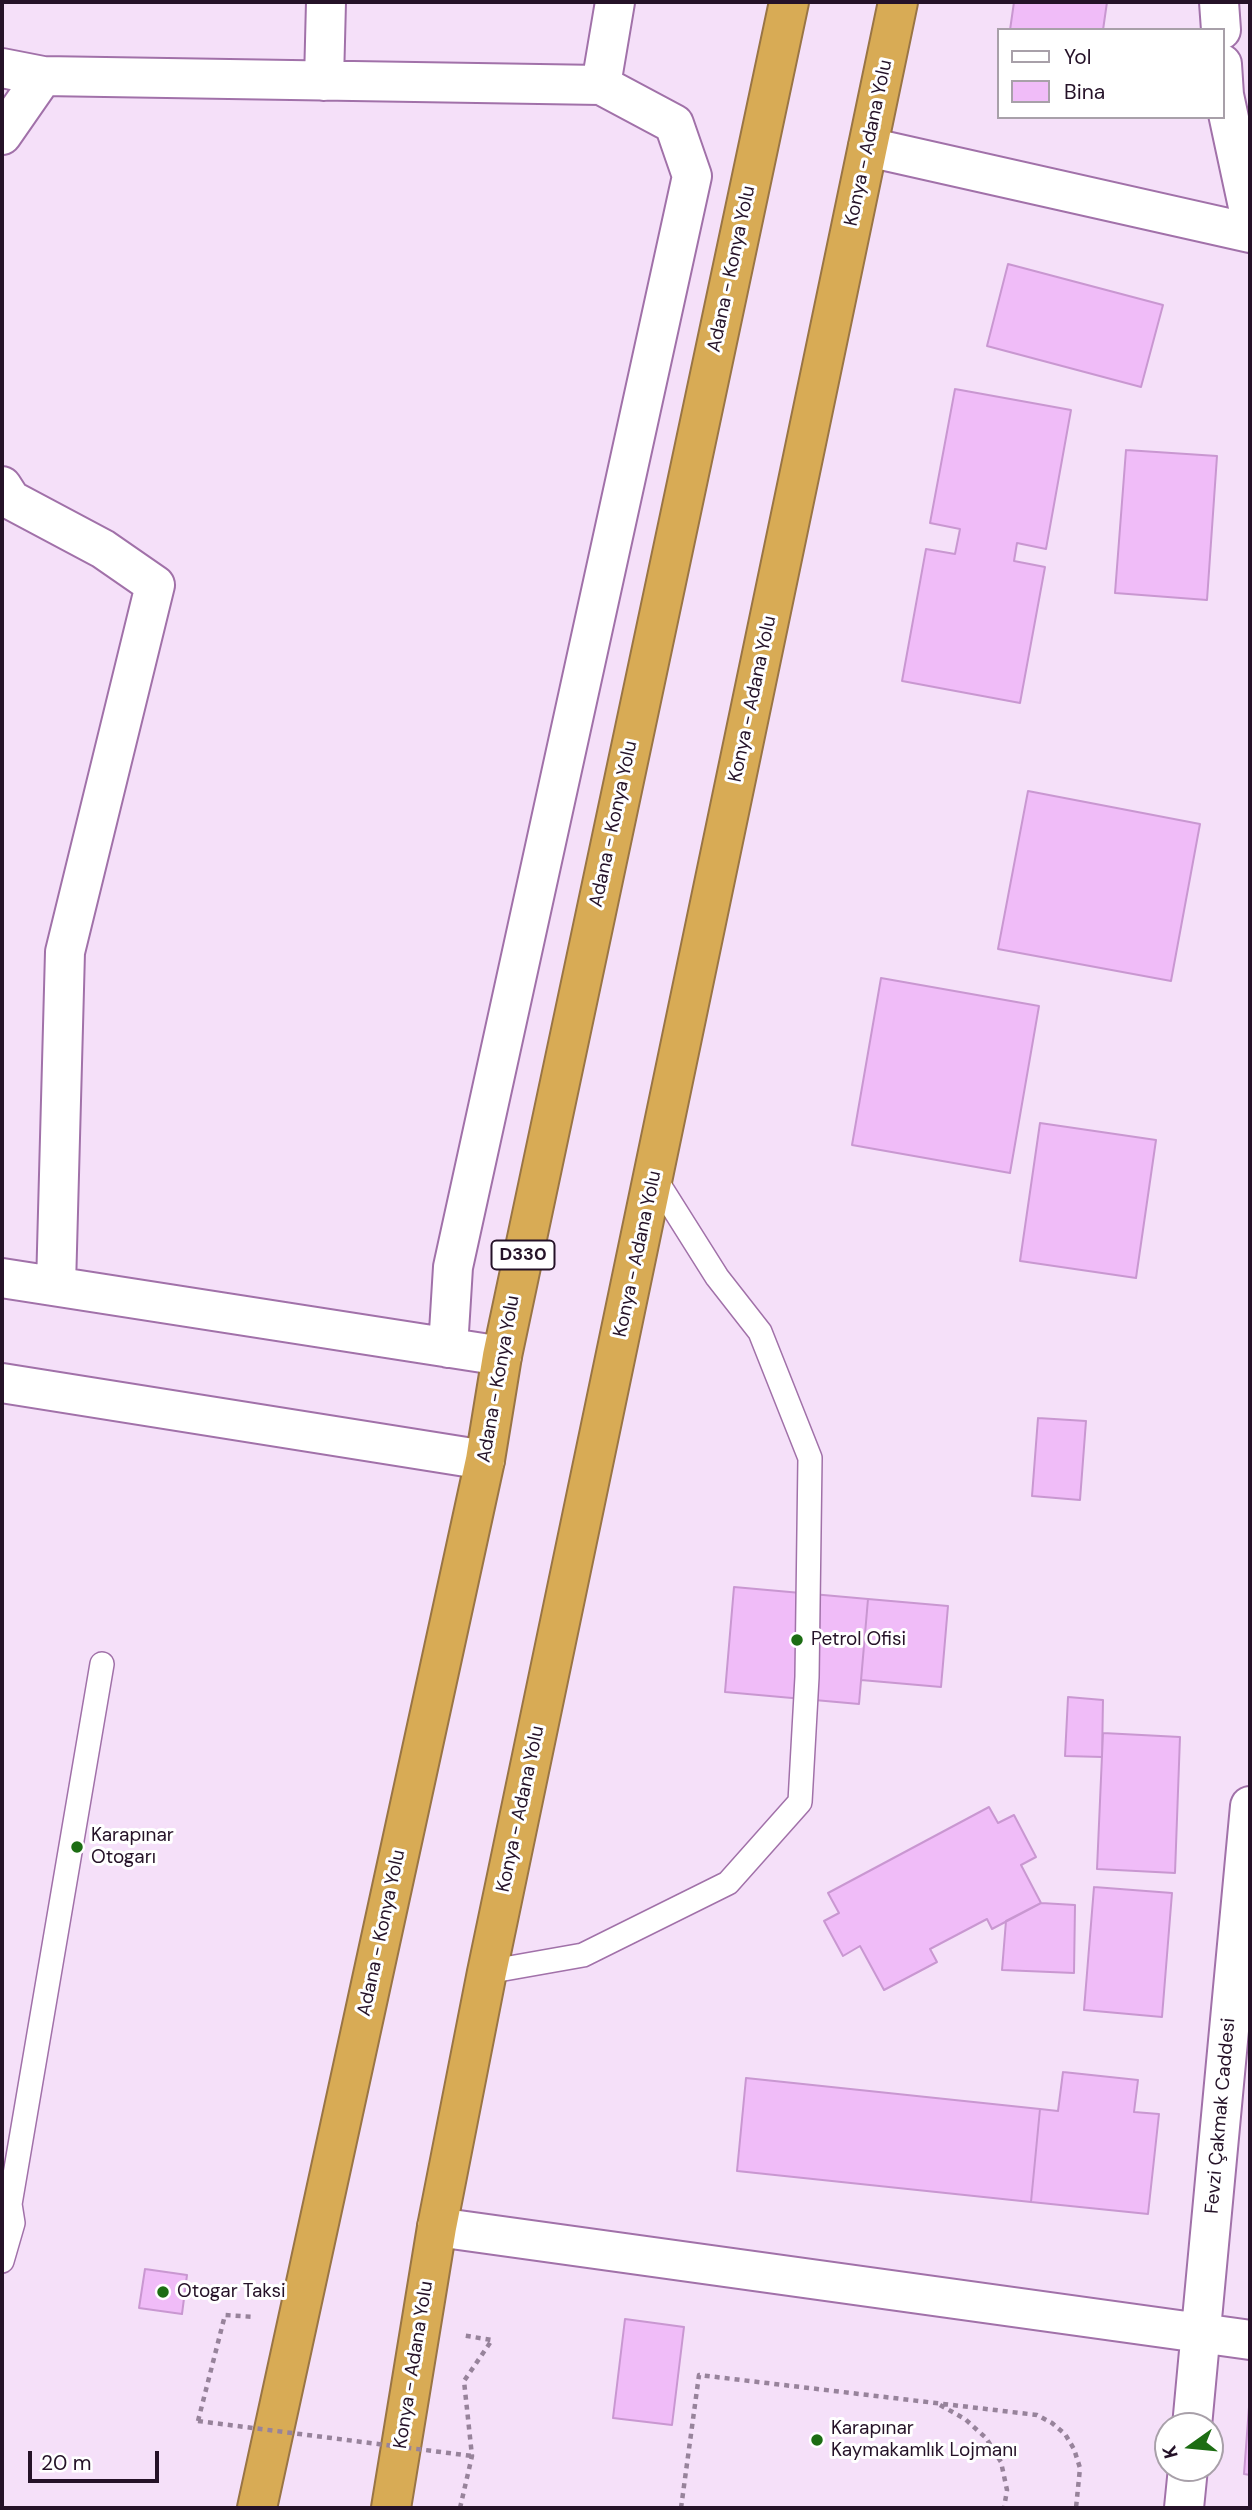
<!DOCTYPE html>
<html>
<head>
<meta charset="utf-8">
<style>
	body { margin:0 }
	#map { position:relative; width:1252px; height:2510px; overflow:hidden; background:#f5e0f9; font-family:"DM Sans",sans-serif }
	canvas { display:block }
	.frame { position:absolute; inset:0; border:4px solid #251228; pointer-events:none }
	.legend { position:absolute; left:997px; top:28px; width:228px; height:91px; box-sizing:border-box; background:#fff; border:2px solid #a8a0a9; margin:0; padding:9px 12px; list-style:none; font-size:21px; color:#251228 }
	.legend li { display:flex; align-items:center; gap:14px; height:35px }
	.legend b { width:35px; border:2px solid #a8a0a9 }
	.north { position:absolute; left:1154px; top:2412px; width:70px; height:70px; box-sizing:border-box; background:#fff; border:2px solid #a8a0a9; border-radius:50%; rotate:255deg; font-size:19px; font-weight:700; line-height:28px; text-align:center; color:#251228 }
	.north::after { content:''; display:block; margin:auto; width:24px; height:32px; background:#1c6d13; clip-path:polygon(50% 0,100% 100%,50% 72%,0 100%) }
	.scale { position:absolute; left:28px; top:2451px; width:131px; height:32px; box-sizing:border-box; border:4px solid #251228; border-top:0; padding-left:9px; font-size:21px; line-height:24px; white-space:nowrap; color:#251228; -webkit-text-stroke:5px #fff; paint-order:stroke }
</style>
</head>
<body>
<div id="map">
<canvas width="1252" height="2510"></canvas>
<div class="frame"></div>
<ul class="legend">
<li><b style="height:9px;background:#fff"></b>Yol</li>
<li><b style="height:19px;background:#f0bcf8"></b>Bina</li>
</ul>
<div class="north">K</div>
<div class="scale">20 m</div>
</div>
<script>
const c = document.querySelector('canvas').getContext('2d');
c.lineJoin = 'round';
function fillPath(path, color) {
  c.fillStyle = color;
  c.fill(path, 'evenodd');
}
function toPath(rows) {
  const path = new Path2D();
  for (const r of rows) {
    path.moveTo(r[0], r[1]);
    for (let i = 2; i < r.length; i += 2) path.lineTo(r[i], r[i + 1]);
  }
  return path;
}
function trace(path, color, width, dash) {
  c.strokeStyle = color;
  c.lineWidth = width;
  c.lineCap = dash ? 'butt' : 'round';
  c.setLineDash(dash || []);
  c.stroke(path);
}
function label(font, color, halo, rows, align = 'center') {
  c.font = font + ' "DM Sans",sans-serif';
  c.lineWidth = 6;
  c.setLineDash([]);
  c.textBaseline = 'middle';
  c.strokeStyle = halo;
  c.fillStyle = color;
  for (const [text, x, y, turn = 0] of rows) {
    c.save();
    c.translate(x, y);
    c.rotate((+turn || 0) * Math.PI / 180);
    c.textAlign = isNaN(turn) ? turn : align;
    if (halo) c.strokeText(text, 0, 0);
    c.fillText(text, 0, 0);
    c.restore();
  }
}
const building = toPath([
	[1014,2,1107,2,1103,30,1010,30,1014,2],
	[1008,264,1163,305,1141,387,987,346,1008,264],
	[955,389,1071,410,1046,549,1017,543,1014,561,1045,567,1020,703,902,681,926,549,955,554,960,529,930,523,955,389],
	[1126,450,1217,456,1207,600,1115,593,1126,450],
	[1028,791,1200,824,1171,981,998,949,1028,791],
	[881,978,1039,1006,1010,1173,852,1145,881,978],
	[1040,1123,1156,1140,1136,1278,1020,1261,1040,1123],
	[1038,1418,1086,1421,1080,1500,1032,1496,1038,1418],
	[734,1587,868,1599,859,1704,725,1692,734,1587],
	[868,1599,948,1606,941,1687,861,1680,868,1599],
	[1068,1697,1103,1700,1102,1757,1065,1756,1068,1697],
	[1103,1733,1180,1737,1175,1873,1097,1869,1103,1733],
	[989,1807,998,1823,1014,1815,1036,1857,1021,1865,1041,1903,992,1929,987,1919,930,1949,937,1962,884,1990,860,1946,843,1956,824,1921,839,1913,828,1893,989,1807],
	[1094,1887,1172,1893,1162,2017,1084,2010,1094,1887],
	[1041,1903,1075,1905,1074,1973,1002,1970,1006,1921,1041,1903],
	[1063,2072,1138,2080,1134,2112,1159,2114,1148,2214,1031,2202,1040,2109,1058,2111,1063,2072],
	[746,2078,1040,2109,1031,2202,737,2171,746,2078],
	[145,2269,187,2275,182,2314,139,2308,145,2269],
	[625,2319,684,2327,672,2425,613,2418,625,2319],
	[1249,2407,1250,2407,1250,2475,1244,2474,1249,2407]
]);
fillPath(building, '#f0bcf8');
trace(building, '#c997d1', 2);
const lane = toPath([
	[487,1972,583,1955,728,1883,800,1802,807,1677,810,1458,760,1332,717,1277,654,1177],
	[10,2204,102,1664],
	[2,2214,10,2204,13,2223,2,2261]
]);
const street = toPath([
	[1219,2,1221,30],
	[1222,64,1224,95,1250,216],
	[2,68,43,76,601,85,674,124,692,176,453,1267,448,1348],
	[324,81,326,2],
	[601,85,615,2],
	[2,135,43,76],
	[868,147,1250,233],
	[2,486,11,500,103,549,155,585,65,952,56,1286],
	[2,1278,502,1356],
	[2,1383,485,1460],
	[437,2227,1250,2340],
	[1192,2426,1250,1806],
	[1184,2508,1188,2468]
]);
const highway = toPath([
	[257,2508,485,1460,502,1356,789,2],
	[391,2508,437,2227,487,1972,898,2]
]);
trace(lane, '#a171a9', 26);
trace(street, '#a171a9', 42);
trace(highway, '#997545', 42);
trace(toPath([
	[940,2405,965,2419,986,2438,1001,2462,1007,2490,1004,2508],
	[198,2421,225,2315,255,2317],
	[460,2508,472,2456,464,2381,492,2340,461,2335],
	[681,2508,699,2375,1037,2415,1052,2423,1065,2434,1074,2449,1080,2468,1076,2508]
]), '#97839b', 4.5, [5, 5]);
trace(lane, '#fff', 23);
trace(street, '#fff', 38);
trace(highway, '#d8ab55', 38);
trace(toPath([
	[198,2421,472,2456]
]), '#97839b', 4.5, [5, 5]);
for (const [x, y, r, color] of [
	[797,1640,7,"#1c6d13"],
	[77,1847,7,"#1c6d13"],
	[163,2292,7,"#1c6d13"],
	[817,2440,7,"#1c6d13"]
]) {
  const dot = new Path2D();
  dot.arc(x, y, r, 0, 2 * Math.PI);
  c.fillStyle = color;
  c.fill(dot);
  trace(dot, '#fff', 2.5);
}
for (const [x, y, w] of [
	[523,1255,63]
]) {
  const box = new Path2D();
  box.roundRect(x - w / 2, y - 14.5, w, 29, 5);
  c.fillStyle = '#fff';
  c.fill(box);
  trace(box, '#251228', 2);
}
label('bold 18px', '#251228', null, [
	["D330",523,1255]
]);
label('19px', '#251228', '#fff', [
	["Konya - Adana Yolu",869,143,-78],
	["Adana - Konya Yolu",732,269,-78],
	["Konya - Adana Yolu",753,699,-78],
	["Adana - Konya Yolu",614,824,-78],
	["Konya - Adana Yolu",638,1254,-78],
	["Adana - Konya Yolu",499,1379,-80],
	["Konya - Adana Yolu",521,1809,-78],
	["Adana - Konya Yolu",382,1933,-78],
	["Fevzi Çakmak Caddesi",1221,2116,-85],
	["Konya - Adana Yolu",414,2365,-81]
]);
label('19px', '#251228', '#fff', [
	["Petrol Ofisi",811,1640],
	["Karapınar",91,1836],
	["Otogarı",91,1858],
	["Otogar Taksi",177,2292],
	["Karapınar",831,2429],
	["Kaymakamlık Lojmanı",831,2451]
], 'left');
</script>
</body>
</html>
